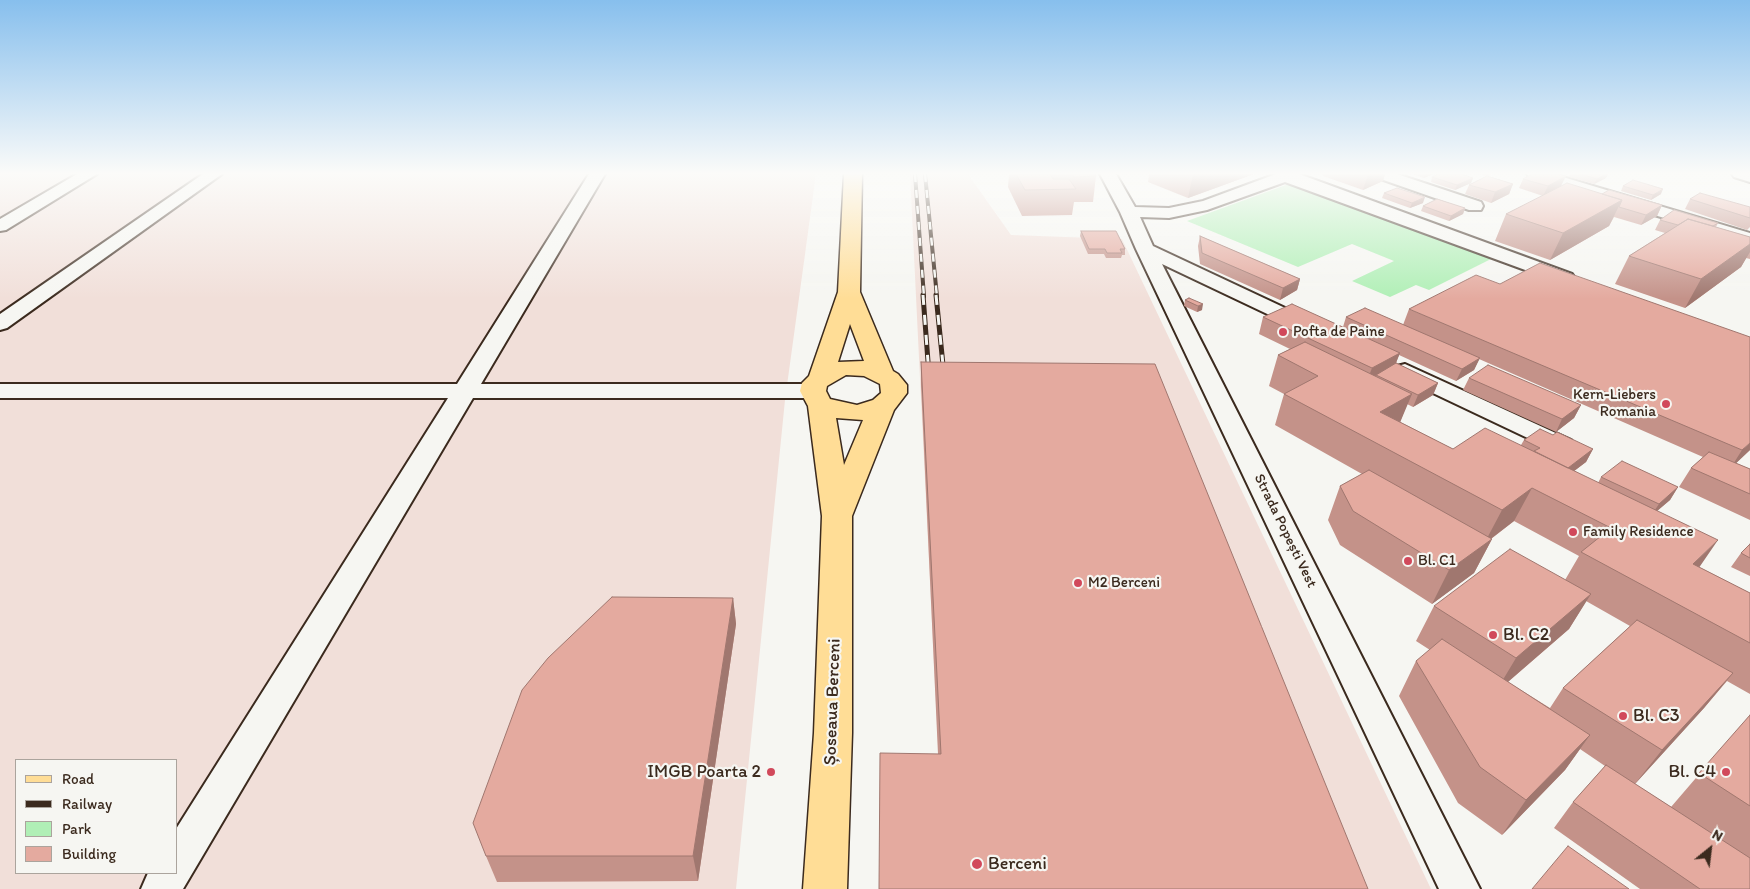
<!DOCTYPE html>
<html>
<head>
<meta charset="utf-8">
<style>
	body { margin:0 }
	#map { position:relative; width:1750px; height:889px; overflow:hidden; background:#f6f6f2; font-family:Itim,sans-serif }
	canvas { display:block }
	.legend { position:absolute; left:15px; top:759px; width:162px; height:115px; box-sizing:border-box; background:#f6f6f2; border:1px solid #aba49d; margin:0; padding:6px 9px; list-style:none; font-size:15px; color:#3b2a1e }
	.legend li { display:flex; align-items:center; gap:10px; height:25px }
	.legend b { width:25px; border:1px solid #aba49d }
	.north { position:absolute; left:1685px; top:824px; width:50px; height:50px; -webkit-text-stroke:4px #f6f6f2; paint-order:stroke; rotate:29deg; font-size:14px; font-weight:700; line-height:20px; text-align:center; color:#3b2a1e }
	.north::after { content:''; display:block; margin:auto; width:18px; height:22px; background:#3b2a1e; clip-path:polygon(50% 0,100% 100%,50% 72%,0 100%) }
</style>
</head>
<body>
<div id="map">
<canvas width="1750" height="889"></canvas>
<ul class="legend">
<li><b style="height:6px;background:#ffdd96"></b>Road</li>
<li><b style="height:6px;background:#3b2a1e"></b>Railway</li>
<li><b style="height:14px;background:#b0efb6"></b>Park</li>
<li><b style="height:14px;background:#e4aa9f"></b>Building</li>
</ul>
<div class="north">N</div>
</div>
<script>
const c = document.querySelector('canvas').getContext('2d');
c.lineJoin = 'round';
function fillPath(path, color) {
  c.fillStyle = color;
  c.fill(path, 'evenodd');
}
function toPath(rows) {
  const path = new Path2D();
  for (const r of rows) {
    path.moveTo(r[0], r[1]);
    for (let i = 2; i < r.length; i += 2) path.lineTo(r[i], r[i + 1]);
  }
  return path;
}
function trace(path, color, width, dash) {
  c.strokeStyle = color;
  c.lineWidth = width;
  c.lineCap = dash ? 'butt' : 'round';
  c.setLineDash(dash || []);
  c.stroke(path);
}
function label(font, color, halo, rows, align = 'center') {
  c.font = font + ' Itim,sans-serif';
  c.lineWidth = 4.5;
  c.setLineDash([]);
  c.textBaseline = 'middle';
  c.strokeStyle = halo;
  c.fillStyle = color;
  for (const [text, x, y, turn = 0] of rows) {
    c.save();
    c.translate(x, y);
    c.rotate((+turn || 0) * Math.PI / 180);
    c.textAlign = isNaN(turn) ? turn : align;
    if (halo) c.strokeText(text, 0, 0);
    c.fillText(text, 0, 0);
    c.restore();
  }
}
fillPath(toPath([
	[0,174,816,174,785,400,736,889,0,889],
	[16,760,176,760,176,873,16,873],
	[910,174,968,174,1011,235,1122,239,1431,889,945,889]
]), '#f1dfd9');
fillPath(toPath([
	[1294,182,1497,256,1429,290,1416,285,1390,297,1352,281,1394,261,1352,244,1298,267,1187,221]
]), '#b0efb6');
const minor = toPath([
	[77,174,97,174,6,230,0,231,0,219,77,174],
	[203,174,222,174,7,328,0,330,0,314,203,174],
	[589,174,605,174,481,384,813,384,821,386,825,391,821,396,813,398,473,398,183,889,141,889,148,873,176,873,176,829,448,398,0,398,0,384,457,384,589,174],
	[1100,174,1116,174,1135,207,1169,208,1203,201,1276,174,1299,174,1572,274,1575,278,1572,282,1565,284,1558,282,1285,182,1207,210,1169,218,1140,217,1153,246,1315,322,1318,326,1315,330,1308,332,1301,330,1162,264,1480,889,1439,889,1136,249,1120,212,1100,174],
	[1373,174,1397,174,1481,202,1483,206,1481,210,1469,210,1375,177,1373,174],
	[1527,174,1553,174,1750,233,1750,244,1529,177,1527,174],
	[1732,174,1750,174,1750,182,1734,177,1732,174],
	[1405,364,1571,440,1575,445,1571,450,1562,453,1553,450,1397,376,1394,371,1397,366,1405,364]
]);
const major = toPath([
	[844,174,862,174,860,292,893,371,898,374,907,385,907,393,894,410,852,516,852,733,847,889,803,889,814,733,822,516,808,406,800,391,802,383,809,376,838,292,844,174],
	[850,324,864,361,838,362,850,324],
	[846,375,864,376,880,384,881,393,873,400,857,405,830,399,826,391,827,386,846,375],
	[836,418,863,420,844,465,836,418]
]);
trace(minor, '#3b2a1e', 4);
trace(major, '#3b2a1e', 3);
fillPath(minor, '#f6f6f2');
fillPath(major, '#ffdd96');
const railFar1 = toPath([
	[915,174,924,297],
	[925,174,937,297]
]);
const rail = toPath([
	[923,295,929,375],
	[936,295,944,375]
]);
trace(railFar1, '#3b2a1e', 4);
trace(rail, '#3b2a1e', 5);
trace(railFar1, '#f6f6f2', 2.5, [8]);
trace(rail, '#f6f6f2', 3, [10]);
fillPath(toPath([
	[1009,174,1095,174,1096,176,1093,202,1074,202,1072,215,1022,216,1008,187],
	[1149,174,1254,174,1188,198,1148,182],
	[1323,174,1385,174,1383,181,1363,190,1323,176],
	[1412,174,1433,174,1424,178],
	[1479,174,1492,174,1488,176,1513,184,1509,194,1491,203,1465,194,1469,185,1486,176],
	[1570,174,1608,174,1606,178,1594,184,1569,177],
	[1432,177,1473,178,1471,183,1455,190,1431,182],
	[1523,179,1561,186,1662,205,1657,216,1641,225,1614,217,1609,226,1550,260,1495,241,1506,214,1543,196,1519,188],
	[1623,186,1661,194,1651,200,1621,191],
	[1384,193,1423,203,1410,208,1382,198],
	[1690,199,1750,207,1750,227,1747,230,1685,209],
	[1423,206,1465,208,1463,214,1449,221,1421,211],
	[1660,220,1718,223,1716,227,1750,237,1750,259,1746,258,1741,267,1685,308,1615,284,1629,256,1665,233,1655,230],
	[1081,231,1125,249,1125,255,1122,255,1121,258,1106,258,1104,254,1088,254,1080,236],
	[1200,236,1300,279,1297,290,1280,300,1200,264,1198,246],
	[1189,298,1202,310,1197,312,1184,306,1185,300],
	[1409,309,1750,450,1736,463,1750,469,1750,520,1679,487,1691,468,1703,457,1479,359,1474,370,1456,381,1399,355,1396,363,1438,383,1433,395,1413,407,1407,404,1400,422,1453,449,1521,445,1524,440,1553,435,1593,449,1586,462,1574,471,1598,483,1601,477,1678,487,1670,500,1657,511,1699,567,1750,593,1750,694,1727,681,1704,708,1635,784,1671,807,1750,715,1750,889,1640,889,1554,828,1573,802,1605,766,1580,749,1565,770,1502,835,1458,803,1399,696,1416,661,1430,650,1416,641,1434,606,1565,580,1579,556,1514,521,1491,539,1492,539,1474,573,1432,604,1340,545,1328,520,1340,486,1362,474,1275,425,1284,394,1269,386,1278,355,1290,349,1259,334,1263,317,1343,327,1346,317,1403,325],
	[1586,601,1630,626,1563,688,1550,708,1508,682,1569,629],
	[921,362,1368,889,938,754,921,385],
	[1469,378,1581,405,1574,418,1556,432,1463,390],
	[1750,544,1750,576,1731,567,1741,553],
	[733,598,736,624,698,881,497,882,486,856]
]), '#c49289');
fillPath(toPath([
	[1193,174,1254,174,1188,198],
	[1368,174,1385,174,1383,181,1363,190],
	[1425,174,1433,174,1424,178],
	[1606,174,1608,174,1606,178,1594,184,1597,179],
	[1566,176,1561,186,1543,196,1548,186],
	[1473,178,1471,183,1455,190,1457,185],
	[1513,184,1509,194,1491,203,1495,192],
	[1663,189,1661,194,1651,200,1653,195],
	[1425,197,1423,203,1410,208,1412,203],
	[1622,200,1609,226,1550,260,1563,233],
	[1662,205,1657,216,1641,225,1646,215],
	[1465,208,1463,214,1449,221,1451,216],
	[1750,244,1750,252,1741,267,1685,308,1701,279],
	[1300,279,1297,290,1280,300,1283,288],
	[1203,304,1202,310,1197,312,1198,306],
	[1400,353,1393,370,1376,375,1373,382,1365,386,1372,368],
	[1480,358,1474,370,1456,381,1462,369],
	[1438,383,1433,395,1413,407,1418,395],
	[1412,394,1399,425,1380,412],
	[1581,405,1574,418,1556,432,1562,419],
	[1750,443,1750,450,1730,469,1742,450],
	[1593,449,1586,462,1561,481,1568,468],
	[1678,487,1670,500,1650,517,1659,504],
	[1532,488,1514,521,1484,544,1502,510],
	[1492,539,1474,573,1432,604,1449,570],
	[1718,540,1694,575,1693,564],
	[1591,594,1569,629,1495,693,1516,658],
	[733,598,736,624,698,881,693,856],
	[1733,673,1704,708,1634,785,1662,750],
	[1590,735,1565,770,1502,835,1526,800]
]), '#a0776f');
const building = toPath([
	[1016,174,1050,174,1053,179,1069,179,1076,189,1025,190,1016,174],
	[1072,174,1095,174,1096,176,1074,177,1072,174],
	[1438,174,1462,174,1473,178,1457,185,1432,177,1438,174],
	[1532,174,1558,174,1566,176,1548,186,1523,179,1532,174],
	[1580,174,1606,174,1597,179,1580,174],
	[1487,176,1513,184,1495,192,1469,185,1487,176],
	[1633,180,1663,189,1653,195,1623,186,1633,180],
	[1567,183,1622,200,1563,233,1506,214,1567,183],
	[1397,188,1425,197,1412,203,1384,193,1397,188],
	[1609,190,1662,205,1646,215,1619,207,1622,200,1602,194,1609,190],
	[1700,193,1750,207,1750,218,1690,199,1700,193],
	[1437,199,1465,208,1451,216,1423,206,1437,199],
	[1674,210,1718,223,1713,226,1688,219,1678,225,1660,220,1674,210],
	[1688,219,1750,237,1750,244,1701,279,1629,256,1688,219],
	[1081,231,1116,231,1125,249,1120,249,1122,253,1107,253,1105,249,1089,249,1081,231],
	[1200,236,1300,279,1283,288,1202,253,1200,236],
	[1540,263,1750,337,1750,443,1742,450,1409,309,1476,275,1500,284,1540,263],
	[1189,298,1203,304,1198,306,1185,300,1189,298],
	[1292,304,1400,353,1372,368,1263,317,1292,304],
	[1365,308,1480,358,1462,369,1346,317,1365,308],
	[1305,342,1412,394,1380,412,1453,449,1485,428,1718,540,1693,564,1750,593,1750,643,1581,552,1611,528,1532,488,1502,510,1284,394,1318,376,1278,355,1305,342],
	[921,362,1155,364,1368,889,879,889,880,753,941,754,921,362],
	[1396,363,1438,383,1418,395,1376,375,1396,363],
	[1488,365,1581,405,1562,419,1469,378,1488,365],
	[1540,429,1553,435,1557,432,1593,449,1568,468,1534,451,1540,448,1524,440,1540,429],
	[1709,452,1750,469,1750,494,1691,468,1709,452],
	[1622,461,1678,487,1659,504,1601,477,1622,461],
	[1369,470,1492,539,1449,570,1353,511,1340,486,1369,470],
	[1750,544,1750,558,1741,553,1750,544],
	[1510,549,1591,594,1516,658,1434,606,1510,549],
	[612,597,733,598,693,856,486,856,473,823,522,690,548,658,612,597],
	[1637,620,1733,673,1662,750,1563,688,1637,620],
	[1442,639,1590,735,1526,800,1480,767,1416,661,1442,639],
	[1750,715,1750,806,1699,773,1750,715],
	[1606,765,1750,858,1750,889,1700,889,1573,802,1606,765],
	[1568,846,1629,889,1532,889,1568,846]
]);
fillPath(building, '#e4aa9f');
trace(building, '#a0776f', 1);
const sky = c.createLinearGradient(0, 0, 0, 299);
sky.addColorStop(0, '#87bfed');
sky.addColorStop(0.58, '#fbfbf9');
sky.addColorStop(1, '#fbfbf900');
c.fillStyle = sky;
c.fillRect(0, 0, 1750, 299);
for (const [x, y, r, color] of [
	[1283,332,5,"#d1495b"],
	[1666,404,5,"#d1495b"],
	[1573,532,5,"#d1495b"],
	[1408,561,5,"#d1495b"],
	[1078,583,5,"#d1495b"],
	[1493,635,5,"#d1495b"],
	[1623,716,5,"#d1495b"],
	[771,772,5,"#d1495b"],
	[1726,772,5,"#d1495b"],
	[977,864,6,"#d1495b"]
]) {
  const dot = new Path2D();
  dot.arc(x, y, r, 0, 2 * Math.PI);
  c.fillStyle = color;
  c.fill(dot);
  trace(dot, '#f6f6f2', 2);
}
label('15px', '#3b2a1e', '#f6f6f2', [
	["Pofta de Paine",1293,332],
	["Kern-Liebers",1656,395,"right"],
	["Romania",1656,412,"right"],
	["Family Residence",1583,532],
	["Bl. C1",1418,561],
	["M2 Berceni",1088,583]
], 'left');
label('15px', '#3b2a1e', '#f6f6f2', [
	["Strada Popești Vest",1285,531,64]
]);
label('18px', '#3b2a1e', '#f6f6f2', [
	["Bl. C2",1503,635],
	["Bl. C3",1633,716],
	["IMGB Poarta 2",761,772,"right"],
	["Bl. C4",1716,772,"right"],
	["Berceni",988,864]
], 'left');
label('18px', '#3b2a1e', '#f6f6f2', [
	["Șoseaua Berceni",833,702,-88]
]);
</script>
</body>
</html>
